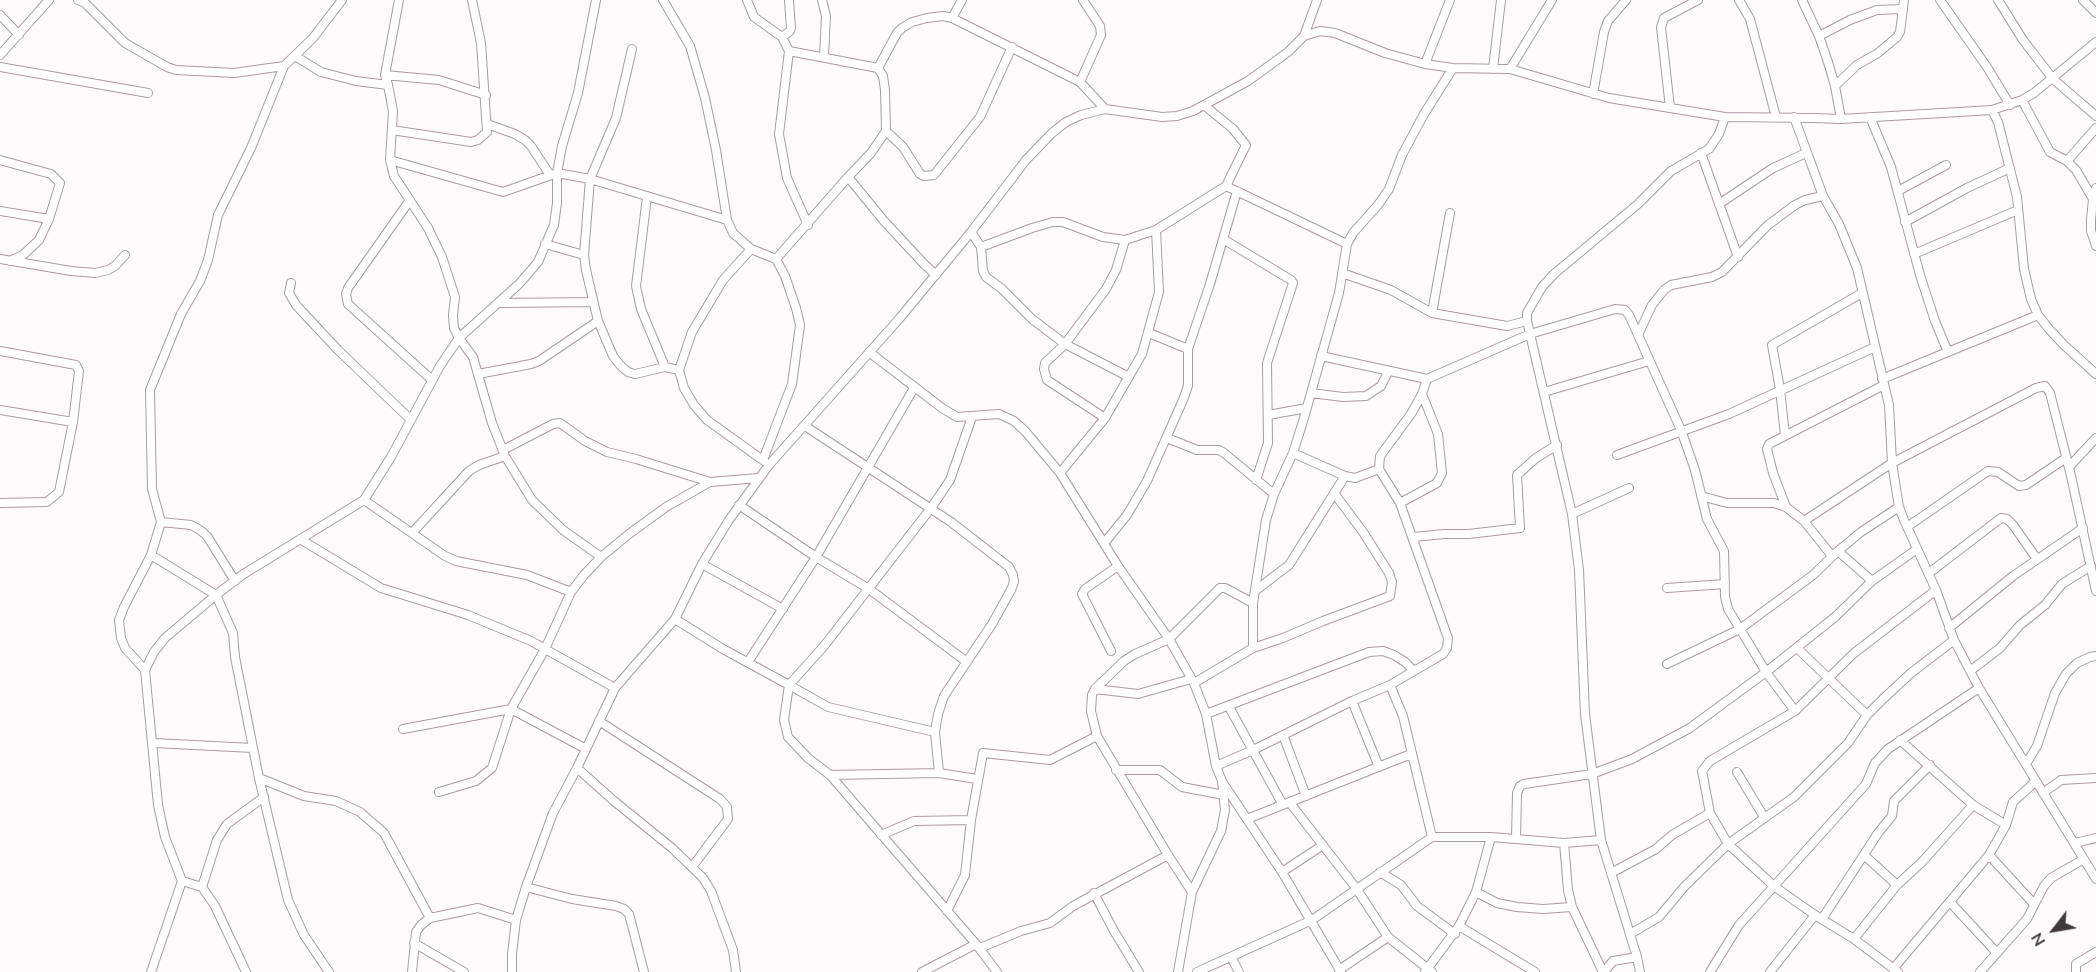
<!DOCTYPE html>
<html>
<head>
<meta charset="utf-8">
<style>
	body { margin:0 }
	#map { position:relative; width:2096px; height:972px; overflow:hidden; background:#fdfafc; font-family:"Nunito Sans",sans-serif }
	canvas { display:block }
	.north { position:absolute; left:2024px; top:900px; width:60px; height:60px; -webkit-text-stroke:4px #fdfafc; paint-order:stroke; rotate:239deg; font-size:16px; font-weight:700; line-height:24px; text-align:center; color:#403a3e }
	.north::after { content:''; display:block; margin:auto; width:21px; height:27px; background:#403a3e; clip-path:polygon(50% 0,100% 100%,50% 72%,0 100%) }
</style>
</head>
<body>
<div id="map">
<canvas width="2096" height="972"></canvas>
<div class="north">N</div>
</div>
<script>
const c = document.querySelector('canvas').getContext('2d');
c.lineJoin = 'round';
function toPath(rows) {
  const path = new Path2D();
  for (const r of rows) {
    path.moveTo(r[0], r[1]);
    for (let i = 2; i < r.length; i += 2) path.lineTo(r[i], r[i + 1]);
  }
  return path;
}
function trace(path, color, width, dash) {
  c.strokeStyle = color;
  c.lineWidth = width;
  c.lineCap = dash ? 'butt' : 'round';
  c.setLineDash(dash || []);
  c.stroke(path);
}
const street = toPath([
	[78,0,85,3,125,43,167,67,176,70,234,73,284,66],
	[399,0,385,75,388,85,393,111,390,160,394,176,428,228,442,257,455,297,453,315,454,328,459,338,473,357,492,423,505,456,532,500,563,530,601,557],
	[663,0,690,46,705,98,716,150,727,220,733,233,751,249,776,259,785,276,796,308,800,325,792,384,763,460],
	[747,0,754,17,782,37,789,51,779,134,787,178,808,225],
	[822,0,826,16,824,57],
	[1739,0,1750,19,1776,117],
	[1802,0,1819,36,1828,62,1835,86,1841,119],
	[1940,0,1987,67,2010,105],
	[1998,0,2023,40,2053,79,2096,116],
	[2083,0,2096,13],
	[0,15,19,35],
	[952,18,962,0],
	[1304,36,1317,0],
	[1819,36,1850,20,1877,10,1903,9],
	[782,37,790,31,791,28,789,0],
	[632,49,616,118,590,179,584,255,586,270,598,321,613,356,620,365,628,372,635,374,665,367,679,370],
	[0,55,49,0],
	[295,56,321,72,356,81,388,85],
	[1425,64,1450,0],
	[0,67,148,93],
	[878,68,897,33,902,28,912,22,927,18,943,16,952,18,1080,82,1105,109],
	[1493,69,1501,0],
	[1510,69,1552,0],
	[385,75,439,80,486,95],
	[1080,82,1101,35,1100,26,1083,0],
	[1835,86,1857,65,1878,53,1897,37,1900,32,1904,0],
	[1593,94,1604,32,1608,21,1626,0],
	[2022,100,2050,152,2067,161,2076,170,2093,199,2096,201],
	[1670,108,1661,27,1664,18,1698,0],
	[1992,110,1998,122,2017,197,2024,269,2031,299,2038,315,2049,329,2064,345,2096,374],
	[1794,117,1823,196,1839,224,1857,268,1889,405,1892,463,1899,507,1904,520,1936,590,1954,640,1979,688,2096,879],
	[1870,117,1891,167,1920,275,1935,321,1948,352],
	[487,124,515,134,525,140,531,146,550,175],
	[392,130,471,142,478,140,487,132,481,43,472,0],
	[886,131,903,147,920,174,924,176,934,175,980,117,1012,47],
	[1701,153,1738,257],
	[0,160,51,174,60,183,49,219,39,240,23,255,10,261],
	[390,160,503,192,557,173,590,179,727,220],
	[2067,161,2096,128],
	[848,177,884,221,924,264,936,275],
	[1226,186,1347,244],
	[2096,188,2093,199,2091,220,2091,231,2096,246],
	[1898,191,1946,165],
	[647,197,636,286,641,309,665,367],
	[410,200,348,288,346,294,348,304,432,380],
	[1719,204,1773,168,1806,153],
	[0,211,49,219],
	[1905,222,1967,188,2010,168],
	[971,232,981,247,983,271,986,277,1002,289,1032,319,1065,344,1129,377],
	[1223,239,1291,280,1293,283,1267,363,1268,443,1256,480],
	[545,244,584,255],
	[981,247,1032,228,1053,222,1063,222,1103,237,1125,240,1156,230,1226,186,1246,145,1233,129,1204,105],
	[751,249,723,280,692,332,679,370,684,388,694,405,707,420,764,461],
	[1914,254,2018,210],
	[0,259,71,271,95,273,108,270,115,266,125,255],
	[776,259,848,177,871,153,886,131,885,90,883,76,878,68,789,51],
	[1342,273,1391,290,1432,313,1507,326,1527,321],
	[291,283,289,293,296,305,338,350,411,420],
	[499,303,593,302],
	[1432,313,1450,213],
	[1149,333,1188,349],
	[1638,335,1652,305,1664,290,1671,285,1712,277,1722,272,1768,225,1795,205,1805,200,1823,196],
	[0,351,76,365,79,371,73,422,59,492,47,502,0,503],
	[869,352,942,408,957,417,999,414,1014,421,1025,431,1060,473,1118,566,1169,639,1194,683,1206,714,1216,766,1222,781,1225,810,1221,831,1192,892,1178,972],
	[1321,356,1427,379],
	[478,374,531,364,539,361,598,321],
	[1882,379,2038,315],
	[1544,392,1649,361],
	[1311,393,1343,397,1366,396,1381,386,1388,372],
	[0,410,73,422],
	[1268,415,1307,408],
	[1105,418,1047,380,1044,369,1045,363,1065,344,1106,289,1116,270,1125,240],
	[805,426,951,522,1009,567,1013,575,1014,582,1011,590,992,624,944,696,938,714,935,732,939,773],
	[1785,435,1780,389,1772,345,1862,293],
	[1167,438,1197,450,1219,450,1224,453,1274,494],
	[503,450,553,424,560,423,585,441,607,452,636,459,710,482],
	[1293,453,1345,476,1355,478,1379,469],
	[1617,455,1729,414,1875,347],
	[2069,467,2096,438],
	[1060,473,1105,418,1142,354,1159,292,1156,230],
	[1701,496,1727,503,1774,503,1786,507,1804,521,1832,556],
	[364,500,445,556,456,561,527,575,571,592],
	[1400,503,1437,483,1442,473,1438,434,1422,394],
	[739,505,816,557,869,589,967,662],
	[1786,507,1773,473,1767,449,1769,444,1884,385],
	[1572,514,1629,488],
	[1804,521,1892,463,2036,388,2045,386,2050,393,2071,476,2096,591],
	[161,522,191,525,200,530,207,536,235,581],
	[1907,527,1988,471,1998,472,2019,486,2026,485,2066,458],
	[412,533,469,471,479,465,505,456],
	[1414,537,1444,534,1469,534,1520,528,1517,475,1536,458,1557,445],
	[300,539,381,588,468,615,531,641,545,649,571,592,584,575,601,557,629,534,666,507,710,482,759,478],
	[1105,542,1127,515,1147,481,1183,400,1188,386,1188,349,1210,284,1237,191],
	[1838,551,1872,581],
	[151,555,216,595,233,633,235,657,259,778,288,900,304,935,329,972],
	[702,564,783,609],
	[1929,573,2001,518,2007,519,2013,525,2037,559],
	[1667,588,1725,584],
	[1255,591,1289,565,1345,476],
	[675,619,723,649,789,685,784,720,788,737,808,758,830,775,976,944,997,972],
	[1949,628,2013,576,2083,528],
	[1253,648,1283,638,1323,621,1390,596,1392,582,1389,573,1363,532,1334,493],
	[1797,648,1867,715],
	[1111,651,1082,594,1085,589,1118,566],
	[748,662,816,557,914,388],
	[1667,664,1740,629,1813,575,1838,551,1861,532,1899,507],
	[145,670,125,648,121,638,119,620,124,607,151,555,161,522,152,489,150,390,181,314,200,281,208,260,218,215,251,148,284,66,313,38,342,0],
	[1970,671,2000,648,2020,625,2045,605,2062,584,2091,566],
	[1194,683,1253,648,1253,603,1266,520,1274,494,1293,453,1304,418,1339,293,1347,244,1353,233,1378,205,1389,189,1402,155,1424,114,1453,68],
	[1390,685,1403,716,1432,837],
	[1095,689,1138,694,1191,679],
	[1352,701,1379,767],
	[1229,707,1283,805],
	[1206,714,1369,652,1383,651,1394,655,1405,662,1414,671],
	[599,721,720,799,727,807,728,819,692,867],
	[403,729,511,709,545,649,615,688],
	[935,732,828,707,789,685,824,646,931,508,950,480,972,417],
	[1283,735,1306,796],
	[1900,740,1973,805,2006,825],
	[154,743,253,748],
	[2026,764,2037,746,2055,693,2066,674,2077,663,2090,657,2096,656],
	[1216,766,1253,750,1352,701,1390,685,1443,654,1447,648,1448,638,1400,503,1379,469,1380,456,1411,414,1422,394,1427,379,1530,334,1615,309,1625,310,1629,315,1681,430,1695,470,1707,519,1724,551,1725,597,1728,609,1766,672,1795,711],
	[577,768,614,801,672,848,703,878,711,891,733,950,736,972],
	[1116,770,1160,770,1182,787,1224,795],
	[1737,772,1764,817],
	[830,775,939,773,977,779],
	[259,778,304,796,336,801,360,812,384,833,430,918],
	[1223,783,1282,872,1341,972],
	[439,792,476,781,492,768,511,709,586,749],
	[2043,793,2061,780,2096,778],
	[1290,803,1356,888,1388,937,1432,972],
	[1247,819,1411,754],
	[881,835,914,821,971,820],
	[1516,839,1517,793,1520,786,1524,784,1592,774,1632,759,1690,728,1766,672,1835,617,1872,581,1917,549],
	[1564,843,1568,890,1572,907,1603,972],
	[2075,843,2096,838],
	[1864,855,1897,885],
	[1989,855,2033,903],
	[1282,872,1323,845],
	[1380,872,1401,885,1417,906,1455,934],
	[1611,873,1656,849,1672,835,1710,813],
	[182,881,202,887,215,906,246,972],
	[202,887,217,840,227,824,264,797],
	[526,887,572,899,616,906,624,909,629,914,644,972],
	[1192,892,1168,855,1097,736,1091,711,1092,695,1095,689,1124,661,1135,654,1169,639,1220,588,1225,588,1253,603],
	[1476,892,1497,903,1517,907,1543,909,1572,907],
	[1094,893,1114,931,1139,972],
	[1950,902,1997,953],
	[947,911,965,875,971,820,983,753,1050,760,1097,736],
	[1822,919,1878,833,1892,816,1894,801,1930,765],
	[1459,926,1535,972],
	[1630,934,1659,917,1684,887,1728,844,1794,797,1848,743,1867,715,1883,699,1911,673,1954,640],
	[1854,939,1897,885,1922,862,1973,805],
	[414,943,464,972],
	[980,948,1021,931,1050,923,1073,906,1168,855],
	[1231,957,1239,972],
	[1893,969,1989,855,2006,825,2013,802,2036,781],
	[1339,970,1388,937],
	[151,972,182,881,165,837,158,805,145,670,154,652,165,638,216,595,242,575,364,500,391,457,440,366,459,338,519,284,538,262,554,225,557,203,557,173,562,146,578,93,596,0],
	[412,972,416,932,421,925,430,918,478,908,516,920],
	[512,972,512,954,516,920,526,887,553,813,577,768,615,688,675,619,702,564,729,520,769,465,899,319,971,232,1026,160,1052,133,1066,122,1081,115,1105,109,1162,117,1177,116,1193,111,1248,81,1288,52,1304,36,1320,31,1335,33,1385,53,1425,64,1453,68,1510,69,1609,98,1725,117,1814,118,1841,119,1992,110,2022,100,2034,93,2096,42],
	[922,972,976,944],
	[1197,972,1312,920,1432,837,1491,837,1564,843,1601,840],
	[1425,972,1459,926,1476,892,1491,837],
	[1604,972,1613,961,1637,957],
	[1640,972,1637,957,1601,840,1585,714,1579,570,1572,514,1527,321,1527,313,1542,287,1554,274,1638,204,1671,171,1709,149,1719,134,1725,117],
	[1710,972,1739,925,1866,784,1875,763,1888,749,1979,688],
	[1770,972,1815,915],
	[1898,972,1854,939,1815,915,1775,887,1728,844,1710,813,1702,771,1710,761,1795,711,1853,654,1936,590],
	[1980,972,2027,919,2044,886,2051,878,2084,859],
	[2076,972,2076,964,2096,952]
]);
trace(street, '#ab9ba6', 10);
trace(street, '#fff', 8);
</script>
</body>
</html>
